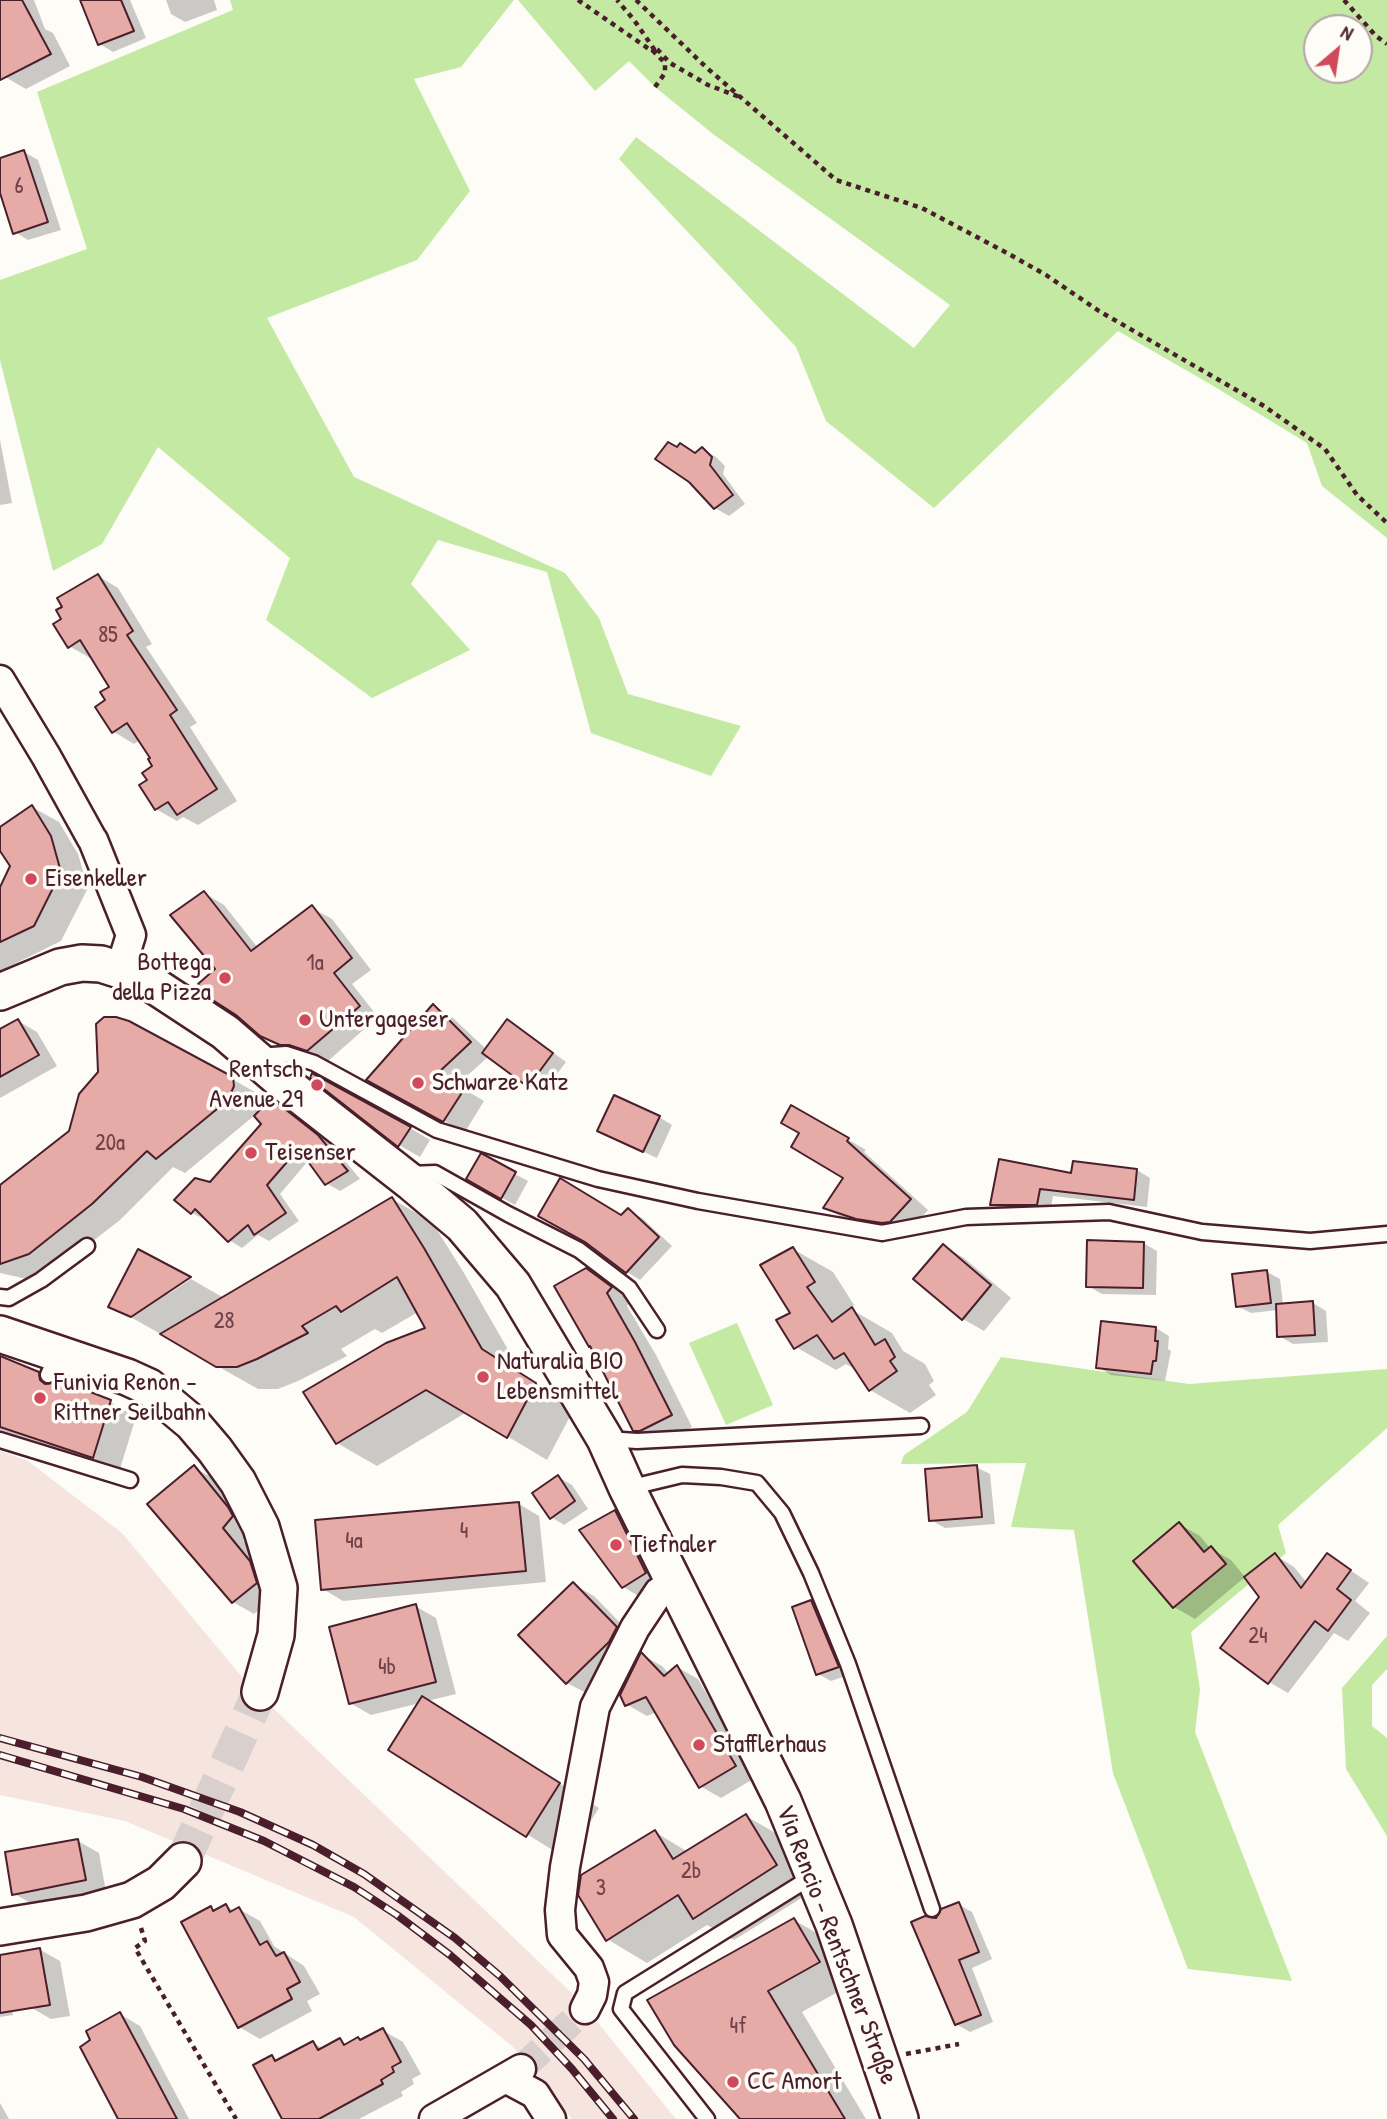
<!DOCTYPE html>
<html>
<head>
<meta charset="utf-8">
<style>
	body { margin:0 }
	#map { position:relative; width:1387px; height:2119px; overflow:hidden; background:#fdfcf7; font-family:"Patrick Hand",sans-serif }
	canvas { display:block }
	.north { position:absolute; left:1303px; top:14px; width:70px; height:70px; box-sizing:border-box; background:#fdfcf7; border:2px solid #b5a4a5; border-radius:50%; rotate:29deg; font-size:19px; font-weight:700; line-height:28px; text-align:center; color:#4a1f2b }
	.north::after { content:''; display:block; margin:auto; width:24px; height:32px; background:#d1495b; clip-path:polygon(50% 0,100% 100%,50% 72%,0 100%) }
</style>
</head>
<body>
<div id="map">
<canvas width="1387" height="2119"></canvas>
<div class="north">N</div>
</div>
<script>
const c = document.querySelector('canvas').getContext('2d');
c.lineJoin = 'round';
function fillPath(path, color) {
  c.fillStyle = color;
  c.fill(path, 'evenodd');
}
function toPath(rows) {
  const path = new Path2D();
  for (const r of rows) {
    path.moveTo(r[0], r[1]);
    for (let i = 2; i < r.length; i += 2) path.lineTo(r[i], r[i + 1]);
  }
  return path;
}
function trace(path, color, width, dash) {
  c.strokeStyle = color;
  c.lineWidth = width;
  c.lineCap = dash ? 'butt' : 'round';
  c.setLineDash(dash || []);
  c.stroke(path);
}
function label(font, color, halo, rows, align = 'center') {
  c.font = font + ' "Patrick Hand",sans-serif';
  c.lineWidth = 7;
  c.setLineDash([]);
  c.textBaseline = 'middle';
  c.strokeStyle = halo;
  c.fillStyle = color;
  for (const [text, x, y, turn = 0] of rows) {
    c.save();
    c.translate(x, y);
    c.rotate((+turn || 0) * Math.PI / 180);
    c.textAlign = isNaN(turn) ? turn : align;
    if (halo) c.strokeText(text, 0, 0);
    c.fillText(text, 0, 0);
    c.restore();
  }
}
fillPath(toPath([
	[0,1451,28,1461,122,1533,247,1683,581,2002,676,2119,572,2119,513,2047,354,1917,125,1821,0,1795]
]), '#f6e4df');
fillPath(toPath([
	[230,0,514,0,461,67,414,79,470,191,417,260,267,318,354,477,565,573,599,618,628,694,741,726,711,776,591,733,547,572,438,540,411,584,470,650,372,698,266,620,290,558,158,447,102,544,53,571,0,360,0,280,87,249,37,92,233,10],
	[518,0,1387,0,1387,538,1322,486,1307,443,1210,384,1118,331,934,508,826,421,796,347,619,159,636,137,914,348,950,305,713,134,655,87,629,61,595,91],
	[1317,28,1359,28,1359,70,1317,70],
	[737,1323,773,1405,726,1425,689,1343],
	[1001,1357,1189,1384,1387,1369,1387,1428,1278,1525,1286,1553,1191,1632,1200,1689,1195,1732,1292,1981,1188,1969,1113,1773,1074,1530,1011,1527,1026,1463,901,1464,904,1455,967,1412],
	[1387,1636,1387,1669,1372,1685,1372,1726,1387,1738,1387,1836,1346,1769,1342,1688]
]), '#c4e9a3');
fillPath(toPath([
	[0,0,34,0,45,29,53,33,70,66,26,89,5,77,0,68],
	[91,0,130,0,146,38,113,52,100,44],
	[166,0,214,0,217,10,185,22,171,14],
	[24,152,38,160,61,230,28,240,15,232,0,188,0,160],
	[0,440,12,503,0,505],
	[702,449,716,457,725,466,723,474,745,504,729,516,715,508,696,455],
	[98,576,118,588,152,644,146,647,197,723,190,727,237,801,198,825,183,817,177,821,156,809,149,781,155,767,152,759,140,740,134,744,114,732,108,701,111,687,92,657,90,658,69,646,64,620],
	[32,807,59,822,78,854,88,888,61,941,0,971,0,891,12,866,0,848,0,829],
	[204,893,224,905,258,948,312,908,332,919,371,970,352,984,378,1017,328,1061,310,1055,301,1055,261,1035,218,970],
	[433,1006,453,1018,487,1050,521,1029,566,1062,543,1093,489,1056,457,1085,484,1101,465,1132,388,1091],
	[18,1021,37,1032,57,1066,0,1098,0,1031],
	[232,1079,260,1095,261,1103,255,1115,185,1173,173,1167,120,1220,57,1269,27,1279,0,1273,0,1187,71,1132],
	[271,1101,332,1145,360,1179,340,1191,326,1183,308,1161,280,1194,299,1221,269,1241,258,1235,242,1248,229,1240,207,1219,206,1220,192,1213,177,1200,211,1184,264,1123],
	[792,1107,866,1150,864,1152,928,1210,909,1231,876,1228,843,1218,825,1208,846,1177],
	[659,1117,672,1125,657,1158,613,1138],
	[410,1128,430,1140,420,1157,399,1145],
	[481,1156,528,1181,515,1205,468,1179],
	[1137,1170,1150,1178,1147,1207,1053,1196,1050,1212,1005,1212,992,1204,1073,1175],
	[392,1199,432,1222,464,1273,522,1374,575,1407,547,1460,467,1412,377,1466,337,1443,427,1329,418,1312,382,1333,375,1329,341,1349,347,1356,298,1381,278,1389,258,1389,111,1306,168,1290,168,1294,191,1279,224,1298],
	[628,1210,642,1218,672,1246,640,1280,627,1272,621,1217],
	[1143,1243,1157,1251,1156,1295,1102,1294,1088,1286],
	[943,1246,964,1258,1011,1298,984,1331,963,1319,916,1279],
	[793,1249,833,1272,854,1305,849,1308,892,1333,903,1351,925,1364,934,1381,929,1385,936,1395,910,1413,870,1390,858,1371,846,1364,836,1370,796,1347,793,1313],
	[586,1270,632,1300,627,1306,656,1355,692,1427,662,1442,655,1442,634,1430],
	[1267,1272,1280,1279,1283,1305,1313,1303,1326,1311,1328,1342,1293,1344,1279,1336,1278,1310,1251,1313,1237,1306],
	[1156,1328,1169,1336,1168,1349,1171,1351,1165,1381,1111,1375,1098,1367],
	[0,1358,38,1373,55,1383,110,1402,136,1417,119,1472,0,1431],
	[976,1467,990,1474,995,1524,945,1528,931,1520],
	[194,1468,215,1479,253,1529,243,1540,270,1574,276,1595,254,1614,233,1602],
	[558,1477,572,1485,588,1509,564,1525,551,1517],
	[519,1504,539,1516,546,1582,343,1601,323,1589],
	[615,1512,629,1519,658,1580,637,1595,623,1587],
	[1179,1524,1200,1536,1210,1548,1231,1560,1245,1577,1195,1619,1174,1607],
	[1275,1555,1294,1567,1307,1583,1328,1555,1369,1583,1355,1601,1370,1613,1348,1641,1334,1633,1288,1693,1269,1682,1261,1597],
	[573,1584,594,1596,637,1640,588,1694,567,1683],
	[811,1602,825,1609,851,1674,831,1681,818,1674],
	[415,1606,436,1618,456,1694,427,1701,599,1808,567,1859,390,1749,420,1703,371,1715,350,1703],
	[642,1655,662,1666,669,1674,677,1667,698,1679,755,1778,721,1798,700,1786,657,1712,647,1716,626,1704],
	[746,1816,786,1839,816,1889,734,1940,707,1925,647,1963,607,1939,655,1832,688,1852],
	[78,1841,99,1853,106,1892,34,1905,13,1893],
	[958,1904,972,1912,992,1959,972,1968,993,2022,970,2032,956,2024,937,1920],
	[226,1906,235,1911,239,1909,260,1921,274,1946,304,1966,320,1994,307,2001,312,2011,260,2039,239,2027,211,1908,216,1911],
	[794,1920,829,1940,854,1983,802,2012,866,2119,742,2119,675,2044],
	[39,1949,60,1961,70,2016,51,2019,30,2007],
	[0,1968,5,1971,13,2015,0,2017],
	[120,2014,140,2026,189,2119,120,2119],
	[382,2030,403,2042,421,2074,412,2079,414,2084,401,2092,403,2096,359,2119,281,2119,276,2111,279,2109,272,2057,279,2061,313,2043,324,2049,340,2040,347,2045,362,2041],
	[0,2103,9,2119,0,2119]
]), '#0003');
const building = toPath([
	[0,0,22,0,51,54,0,80,0,0],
	[80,0,121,0,134,31,98,45,80,0],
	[24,150,48,222,13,234,0,193,0,158,24,150],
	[668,442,677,447,680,443,695,453,702,447,712,457,710,465,733,495,714,509,689,482,655,459,668,442],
	[98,574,133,631,127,635,177,710,170,715,217,789,177,815,168,802,155,810,139,785,147,780,142,773,152,766,148,759,150,758,127,723,112,733,95,707,105,700,100,692,109,687,80,640,68,648,53,624,61,619,56,610,62,607,57,598,98,574],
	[32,805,51,836,61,872,34,926,0,942,0,887,10,866,0,851,0,827,32,805],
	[204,891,251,951,312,905,352,958,334,973,360,1006,307,1051,289,1045,280,1045,260,1036,236,1015,208,997,198,984,215,969,170,915,204,891],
	[433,1004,471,1042,438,1073,465,1088,443,1122,366,1080,433,1004],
	[104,1017,116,1017,129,1021,233,1077,234,1086,228,1100,156,1159,147,1151,92,1204,29,1254,0,1264,0,1185,69,1131,79,1094,98,1072,96,1024,104,1017],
	[18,1019,39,1055,0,1077,0,1029,18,1019],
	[507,1019,553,1053,528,1087,482,1053,507,1019],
	[312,1073,411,1127,398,1147,310,1078,312,1073],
	[614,1095,660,1116,643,1152,597,1131,614,1095],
	[271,1098,318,1135,348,1171,325,1185,301,1152,297,1157,294,1154,267,1185,286,1213,254,1235,248,1225,228,1242,195,1209,191,1214,174,1200,195,1178,210,1182,261,1124,254,1116,271,1098],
	[791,1105,849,1138,847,1141,911,1199,890,1222,882,1223,856,1219,823,1208,843,1178,791,1147,799,1133,781,1123,791,1105],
	[481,1153,516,1172,501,1199,466,1179,481,1153],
	[999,1159,1071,1173,1073,1161,1137,1169,1134,1200,1040,1189,1037,1205,990,1205,999,1159],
	[560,1178,621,1215,628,1208,659,1237,626,1273,585,1242,538,1216,560,1178],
	[392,1197,424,1248,482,1349,536,1383,507,1438,426,1390,336,1444,303,1392,386,1343,425,1328,397,1277,341,1312,336,1306,302,1326,308,1333,257,1359,237,1367,216,1367,160,1334,392,1197],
	[1087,1240,1144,1242,1143,1288,1086,1287,1087,1240],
	[943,1244,991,1285,962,1320,913,1279,943,1244],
	[793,1247,815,1282,807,1287,832,1322,852,1307,875,1345,885,1339,895,1357,890,1361,897,1371,869,1391,844,1353,834,1359,817,1335,794,1349,776,1320,790,1313,760,1265,793,1247],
	[138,1249,191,1277,131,1317,108,1307,138,1249],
	[586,1268,612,1287,607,1293,635,1342,672,1415,640,1431,633,1431,590,1346,589,1347,554,1286,586,1268],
	[1267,1270,1271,1303,1236,1307,1232,1274,1267,1270],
	[1313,1301,1315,1335,1277,1337,1276,1304,1313,1301],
	[1101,1321,1156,1327,1155,1341,1158,1341,1156,1361,1153,1361,1151,1374,1096,1368,1101,1321],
	[0,1356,39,1372,40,1380,45,1384,53,1383,57,1379,111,1400,93,1458,0,1427,0,1356],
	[194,1465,228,1507,233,1516,223,1528,250,1561,257,1583,232,1603,147,1504,194,1465],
	[977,1465,982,1517,929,1521,925,1469,977,1465],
	[558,1475,575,1501,550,1519,532,1493,558,1475],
	[519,1502,526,1571,321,1590,315,1520,519,1502],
	[615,1510,646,1573,622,1588,579,1530,615,1510],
	[1179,1522,1204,1552,1211,1546,1226,1564,1173,1608,1133,1561,1179,1522],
	[1275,1553,1301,1588,1327,1553,1351,1570,1337,1589,1351,1600,1328,1631,1315,1621,1268,1684,1220,1648,1259,1597,1244,1577,1275,1553],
	[573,1582,617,1627,609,1642,566,1684,518,1635,573,1582],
	[811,1600,839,1667,816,1675,792,1607,811,1600],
	[416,1604,436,1682,349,1704,329,1627,416,1604],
	[641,1652,664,1676,677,1665,736,1766,699,1788,646,1697,625,1706,620,1695,641,1652],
	[422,1696,560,1783,526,1837,388,1750,422,1696],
	[746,1814,777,1865,693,1919,678,1895,606,1941,578,1895,581,1875,655,1830,673,1859,746,1814],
	[78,1839,86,1880,12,1895,5,1852,78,1839],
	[959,1902,979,1952,959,1960,981,2015,955,2025,911,1922,925,1916,936,1918,941,1909,959,1902],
	[226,1904,230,1912,239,1907,260,1945,267,1941,276,1956,284,1952,300,1982,287,1989,292,1999,238,2028,181,1922,211,1906,213,1911,226,1904],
	[794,1918,820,1962,768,1991,845,2119,740,2119,674,2045,647,2000,794,1918],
	[40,1948,50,2005,0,2013,0,1955,40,1948],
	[120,2012,157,2081,177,2119,118,2119,80,2047,90,2040,86,2031,120,2012],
	[383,2028,401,2062,392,2067,394,2072,381,2080,383,2084,319,2119,282,2119,253,2065,272,2055,275,2061,313,2041,318,2050,340,2038,344,2045,358,2037,360,2040,383,2028]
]);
fillPath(building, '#e6aba6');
trace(building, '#4a1f2b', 2);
trace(toPath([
	[521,2069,585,2009]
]), '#d9d0ce', 28, [28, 14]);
trace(toPath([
	[183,1861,260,1692]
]), '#d9d0ce', 35, [35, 18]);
const service = toPath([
	[265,1062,272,1055,286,1054,314,1063,437,1130,598,1179,698,1201,882,1233,966,1217,1109,1212,1202,1232,1310,1241,1387,1234],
	[409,1174,435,1173,508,1214,579,1250,629,1288,657,1330],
	[0,1297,9,1298,41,1280,87,1246],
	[48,1375,57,1354],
	[606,1439,637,1441,921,1426],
	[0,1440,130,1480],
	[628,1488,682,1475,721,1477,757,1483,782,1513,811,1573,848,1664,932,1909],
	[707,2119,621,2009,625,1993,813,1876]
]);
const minor = toPath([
	[0,680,46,756,92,839],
	[93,840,131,935,120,970],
	[585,2009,592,1995,594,1982,589,1968,562,1935,560,1910,565,1867,595,1707,635,1628,659,1592,675,1584],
	[507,2079,535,2094,551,2119],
	[434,2119,521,2069]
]);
const tertiary = toPath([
	[0,992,60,967,82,963,101,964,120,970,155,986,225,1032,284,1083,412,1183,462,1225,513,1285,605,1439,627,1488,783,1801,834,1925,900,2119],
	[0,1334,127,1377,149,1387,192,1423,215,1450,238,1482,261,1527,279,1588,276,1635,260,1692],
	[0,1927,86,1913,132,1900,161,1883,183,1861]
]);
trace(service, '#4a1f2b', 19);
trace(minor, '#4a1f2b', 33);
trace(tertiary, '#4a1f2b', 40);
trace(toPath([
	[578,0,649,49,654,49,634,20,617,0],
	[636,0,707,68,836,180,922,208,1007,253,1046,275,1099,311,1264,406,1325,449,1357,495,1387,523],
	[1344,0,1376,36,1387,44],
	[655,87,665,73,665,63,653,51,656,48,670,63,708,85,740,97],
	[141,1928,145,1941,135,1948,236,2119],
	[906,2054,959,2044]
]), '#4a1f2b', 4.5, [5, 5]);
trace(service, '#fdfcf7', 14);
trace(minor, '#fdfcf7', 28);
trace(tertiary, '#fdfcf7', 35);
const rail = toPath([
	[0,1738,142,1777,240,1812,313,1845,364,1874,455,1938,500,1976,584,2059,634,2119],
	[0,1755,184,1809,264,1841,354,1887,397,1915,450,1955,531,2025,572,2069,613,2119]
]);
trace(rail, '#4a1f2b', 8);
trace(rail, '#fdfcf7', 5, [16]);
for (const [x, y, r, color] of [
	[31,879,7,"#d1495b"],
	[225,978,7,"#d1495b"],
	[305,1020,7,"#d1495b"],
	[418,1083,7,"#d1495b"],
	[317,1085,7,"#d1495b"],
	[251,1153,7,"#d1495b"],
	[483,1377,7,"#d1495b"],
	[40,1398,7,"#d1495b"],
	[616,1545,7,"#d1495b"],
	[699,1745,7,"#d1495b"],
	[733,2082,7,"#d1495b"]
]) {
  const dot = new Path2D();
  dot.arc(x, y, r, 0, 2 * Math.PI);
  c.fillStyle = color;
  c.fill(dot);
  trace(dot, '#fdfcf7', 2.5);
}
label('23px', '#71424a', null, [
	["6",19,187],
	["85",108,636],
	["1a",315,964],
	["20a",110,1144],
	["28",224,1322],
	["4",464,1532],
	["4a",354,1542],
	["24",1258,1637],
	["4b",387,1668],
	["2b",691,1872],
	["3",601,1889],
	["4f",738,2027]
]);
label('26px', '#4a1f2b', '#fdfcf7', [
	["Eisenkeller",45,879],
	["Bottega",211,963,"right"],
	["della Pizza",211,993,"right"],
	["Untergageser",319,1020],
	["Rentsch",303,1070,"right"],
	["Avenue 29",303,1100,"right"],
	["Schwarze Katz",432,1083],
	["Teisenser",265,1153],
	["Naturalia BIO",497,1362],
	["Lebensmittel",497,1392],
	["Funivia Renon -",54,1383],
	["Rittner Seilbahn",54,1413],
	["Tiefnaler",630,1545],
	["Stafflerhaus",713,1745],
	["CC Amort",747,2082]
], 'left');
label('26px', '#4a1f2b', '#fdfcf7', [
	["Via Rencio - Rentschner Straße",836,1945,69]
]);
</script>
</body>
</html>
